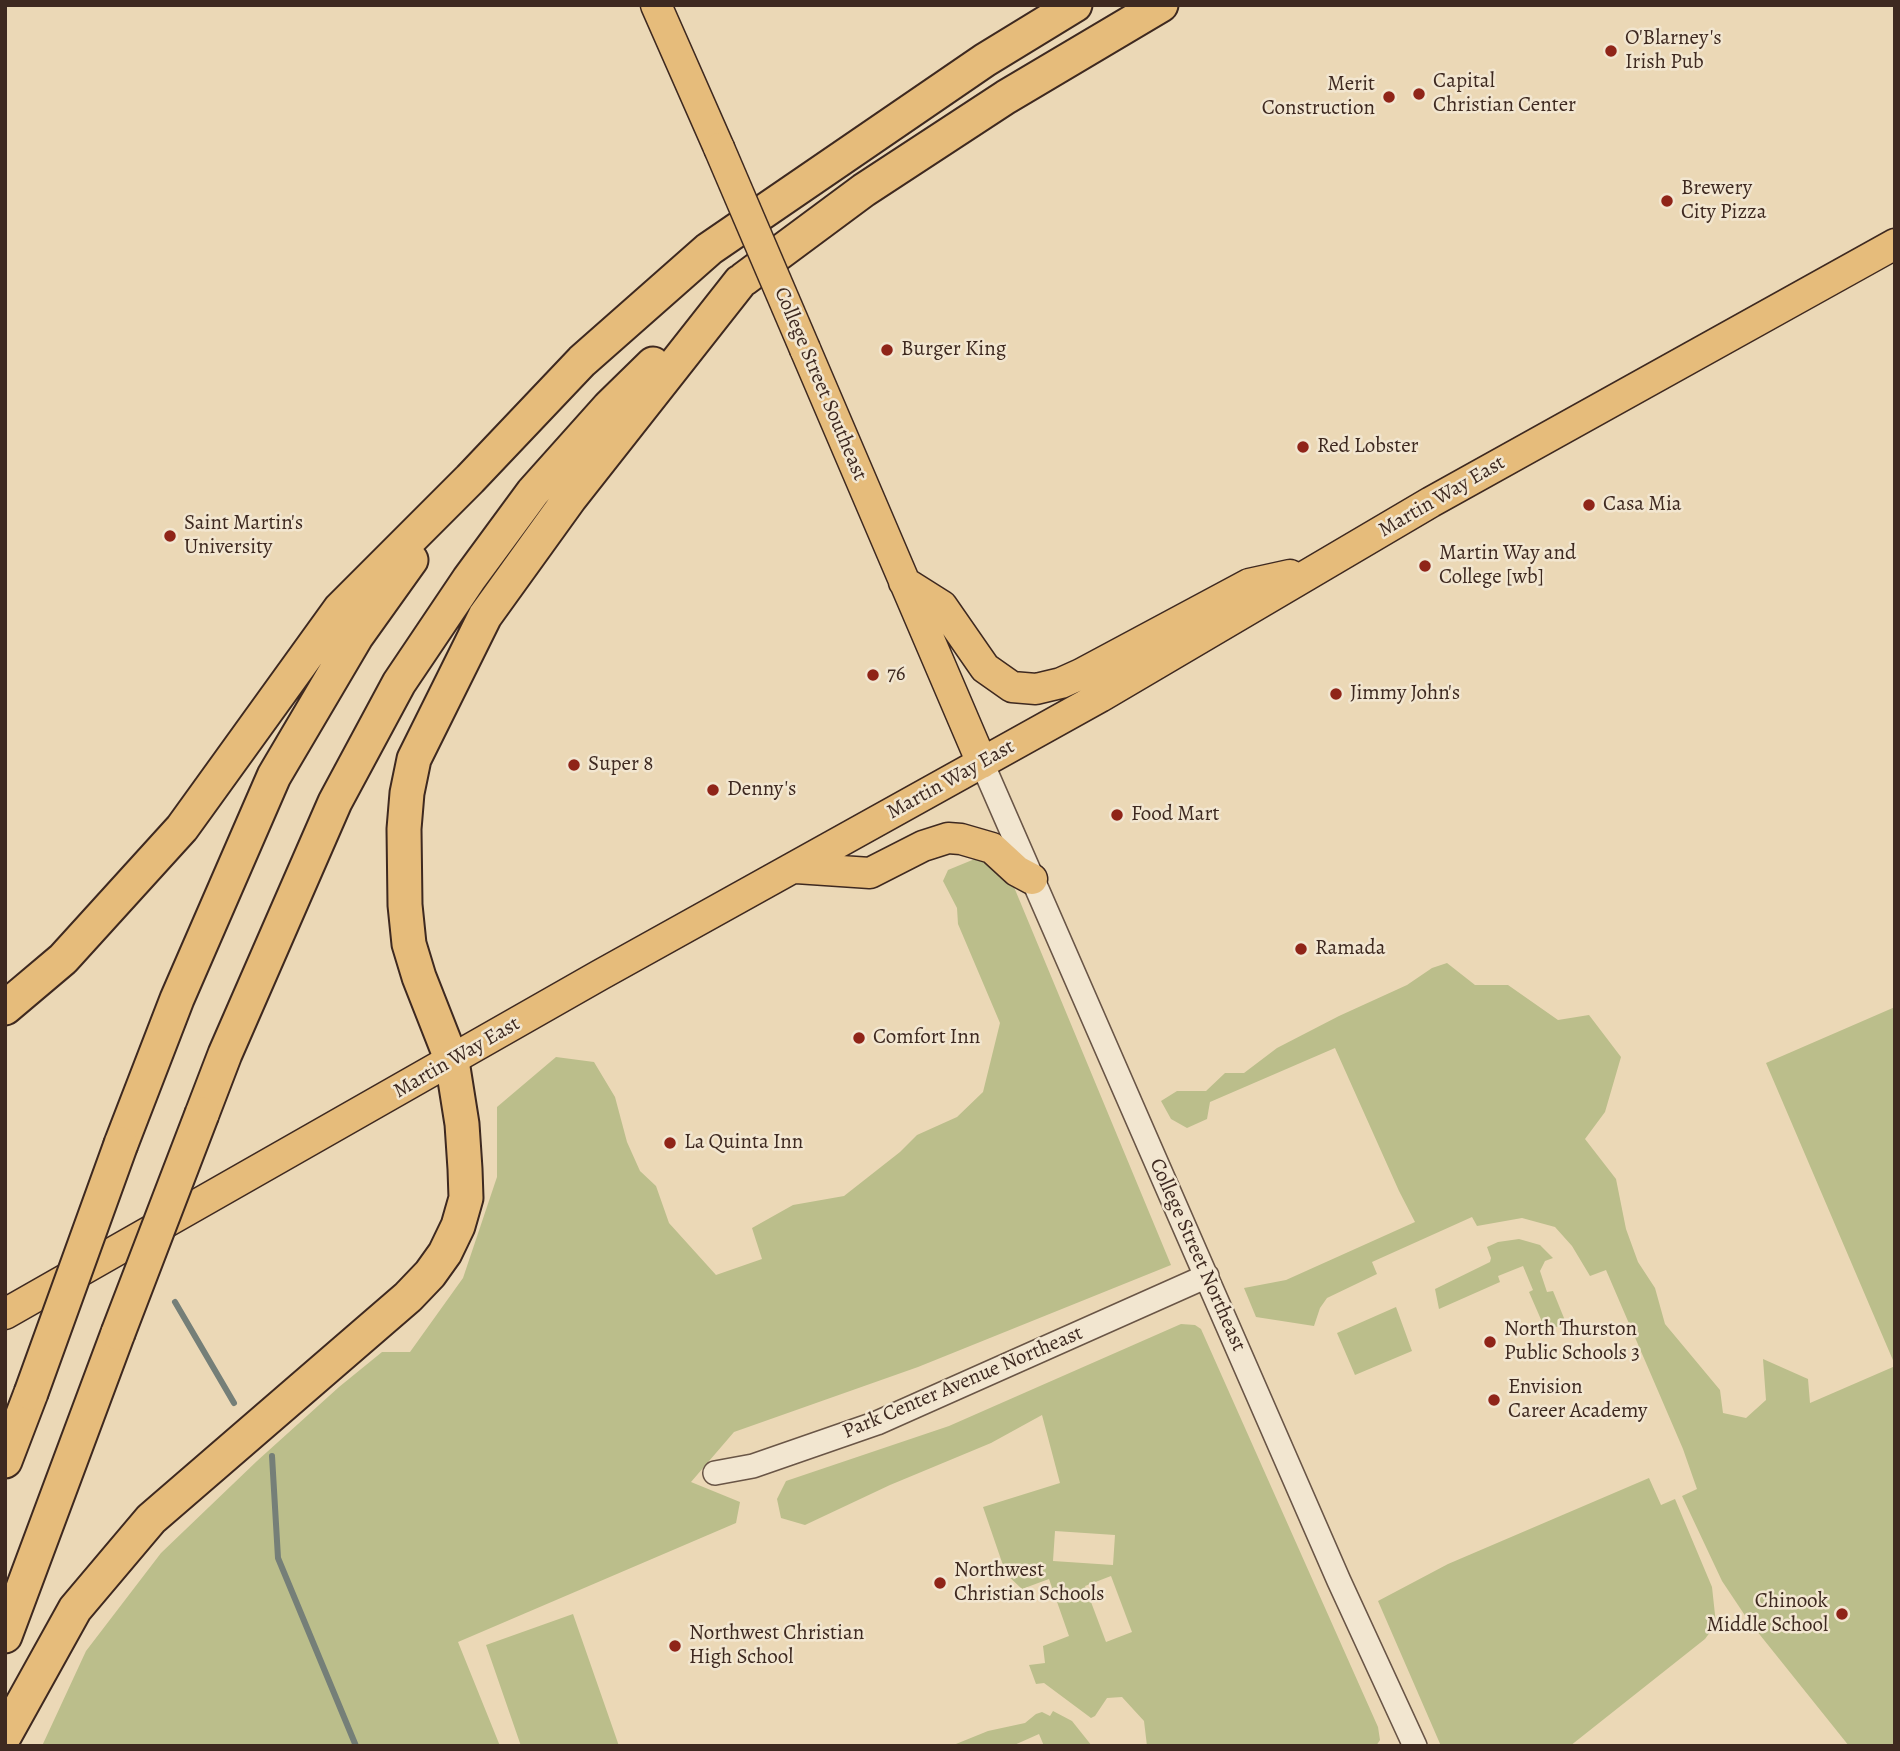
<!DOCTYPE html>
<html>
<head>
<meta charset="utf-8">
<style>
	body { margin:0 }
	#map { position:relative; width:1900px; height:1751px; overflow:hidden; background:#ebd8b6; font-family:Alegreya,serif }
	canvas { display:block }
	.frame { position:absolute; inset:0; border:7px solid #3e2920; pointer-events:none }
</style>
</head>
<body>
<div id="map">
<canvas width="1900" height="1751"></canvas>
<div class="frame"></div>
</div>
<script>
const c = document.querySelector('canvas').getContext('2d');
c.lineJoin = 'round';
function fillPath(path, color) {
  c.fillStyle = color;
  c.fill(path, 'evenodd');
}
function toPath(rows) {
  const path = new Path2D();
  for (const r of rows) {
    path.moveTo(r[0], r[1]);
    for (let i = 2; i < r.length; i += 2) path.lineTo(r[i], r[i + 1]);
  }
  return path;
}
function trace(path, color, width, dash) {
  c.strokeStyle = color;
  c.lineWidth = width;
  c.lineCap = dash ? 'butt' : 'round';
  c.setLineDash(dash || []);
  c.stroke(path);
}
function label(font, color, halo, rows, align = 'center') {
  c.font = font + ' Alegreya,serif';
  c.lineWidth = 5;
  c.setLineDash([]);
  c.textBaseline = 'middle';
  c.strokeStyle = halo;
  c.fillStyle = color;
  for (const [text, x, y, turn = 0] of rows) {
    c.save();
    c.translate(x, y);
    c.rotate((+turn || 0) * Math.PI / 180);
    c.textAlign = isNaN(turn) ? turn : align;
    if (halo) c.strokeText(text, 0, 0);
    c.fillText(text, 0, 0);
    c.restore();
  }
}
fillPath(toPath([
	[982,856,1009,875,1171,1265,918,1367,734,1432,691,1482,740,1502,736,1523,458,1642,500,1746,42,1746,86,1651,161,1553,257,1461,339,1387,382,1352,410,1352,463,1278,497,1177,497,1107,556,1057,594,1062,615,1097,627,1142,640,1171,656,1186,669,1223,716,1275,762,1259,752,1228,793,1205,844,1196,900,1152,917,1135,957,1117,983,1092,1000,1023,958,924,957,908,943,881,948,870],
	[1447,963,1475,985,1508,985,1558,1020,1589,1015,1621,1057,1605,1112,1585,1139,1616,1179,1626,1229,1638,1262,1655,1288,1665,1324,1720,1390,1723,1413,1746,1418,1766,1400,1763,1359,1808,1379,1810,1403,1893,1367,1895,1746,1849,1746,1748,1620,1722,1581,1682,1496,1697,1489,1683,1449,1606,1270,1590,1276,1572,1246,1555,1227,1522,1218,1477,1226,1472,1217,1372,1262,1377,1274,1327,1298,1320,1308,1314,1326,1256,1317,1244,1288,1286,1280,1415,1222,1399,1191,1335,1048,1210,1102,1207,1119,1187,1128,1171,1119,1161,1101,1177,1091,1206,1091,1225,1073,1244,1073,1277,1048,1339,1016,1407,985,1432,968],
	[1895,1007,1895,1365,1766,1063],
	[1519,1239,1540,1245,1553,1258,1545,1261,1540,1271,1547,1292,1553,1291,1566,1323,1546,1331,1529,1292,1533,1290,1523,1266,1498,1276,1500,1282,1439,1309,1435,1289,1490,1262,1491,1258,1487,1247,1498,1242],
	[1396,1307,1412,1351,1355,1375,1337,1333],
	[1181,1324,1195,1325,1201,1329,1378,1727,1380,1740,1376,1746,1147,1746,1144,1721,1122,1697,1107,1698,1095,1716,1091,1718,1044,1683,1036,1684,1029,1665,1045,1663,1043,1646,1069,1636,1049,1579,1022,1589,1006,1574,983,1507,1060,1483,1042,1415,991,1443,890,1485,805,1525,781,1518,777,1499,786,1481,949,1426],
	[1055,1531,1115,1535,1113,1565,1053,1561],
	[1111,1576,1132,1632,1106,1642,1085,1586],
	[1649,1478,1661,1505,1675,1499,1712,1587,1716,1624,1705,1639,1570,1746,1441,1746,1378,1601,1448,1564],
	[573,1614,619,1746,521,1746,486,1645],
	[1053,1711,1072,1721,1092,1746,1044,1746,1039,1734,1012,1746,951,1746,988,1731,1025,1723,1036,1714,1042,1712,1050,1716]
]), '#bbbe8b');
trace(toPath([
	[175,1302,234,1403],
	[272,1456,278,1558,356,1746]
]), '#757f78', 6);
const minor = toPath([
	[982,763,1339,1581,1415,1746],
	[715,1473,753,1466,877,1423,1207,1276]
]);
const major = toPath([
	[656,5,719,148],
	[805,349,982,763],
	[904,582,942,606,985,668,1012,687,1036,689,1061,683,1081,674,1249,584,1290,575],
	[796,868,870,873,923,846,948,838,961,839,992,848,1017,871,1032,879],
	[5,1314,600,975,1100,697,1431,502,1895,244]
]);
const highway = toPath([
	[744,279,864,190,1006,97,1161,5],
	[5,1008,63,959,182,828,340,609,470,479,582,361,709,249,985,60,1075,5],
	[202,1114,225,1054,335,802,399,683,469,579,533,492,609,407,653,364],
	[121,1144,177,999,274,776,356,637,411,560],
	[5,1461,31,1393],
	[5,1636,118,1333],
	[5,1735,75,1609,151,1519,408,1297,430,1274,445,1253,458,1226,466,1198,465,1169,462,1124,452,1061,419,977,409,944,405,905,404,829,407,793,414,759,485,616,570,498,740,282]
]);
trace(minor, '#695546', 26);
trace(major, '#3e2920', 33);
trace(highway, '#3e2920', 37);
trace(minor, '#f2e6d0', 23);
trace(major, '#e6bc7b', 30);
trace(highway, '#e6bc7b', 33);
const majorBridge = toPath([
	[719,148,805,349]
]);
const highwayBridge = toPath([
	[118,1333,202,1114],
	[31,1393,121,1144]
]);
trace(majorBridge, '#3e2920', 33, []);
trace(highwayBridge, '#3e2920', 37, []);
trace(majorBridge, '#e6bc7b', 30);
trace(highwayBridge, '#e6bc7b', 33);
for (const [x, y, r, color] of [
	[1611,51,7,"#8f2418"],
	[1419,94,7,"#8f2418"],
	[1389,97,7,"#8f2418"],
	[1667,201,7,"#8f2418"],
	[887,350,7,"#8f2418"],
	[1303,447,7,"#8f2418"],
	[1589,505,7,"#8f2418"],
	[170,536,7,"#8f2418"],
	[1425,566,7,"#8f2418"],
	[873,675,7,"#8f2418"],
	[1336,694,7,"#8f2418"],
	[574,765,7,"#8f2418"],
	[713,790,7,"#8f2418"],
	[1117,815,7,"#8f2418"],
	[1301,949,7,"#8f2418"],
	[859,1038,7,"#8f2418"],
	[670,1143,7,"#8f2418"],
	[1490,1342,7,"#8f2418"],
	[1494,1400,7,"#8f2418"],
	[940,1583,7,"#8f2418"],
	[1842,1614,7,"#8f2418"],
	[675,1646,7,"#8f2418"]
]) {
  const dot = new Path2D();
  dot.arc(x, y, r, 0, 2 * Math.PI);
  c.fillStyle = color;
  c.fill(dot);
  trace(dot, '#f2e6d0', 2.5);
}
label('21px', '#3e2920', '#f2e6d0', [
	["O'Blarney's",1625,39],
	["Irish Pub",1625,63],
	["Capital",1433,82],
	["Christian Center",1433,106],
	["Merit",1375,85,"right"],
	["Construction",1375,109,"right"],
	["Brewery",1681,189],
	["City Pizza",1681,213],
	["Burger King",901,350],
	["Red Lobster",1317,447],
	["Casa Mia",1603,505],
	["Saint Martin's",184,524],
	["University",184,548],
	["Martin Way and",1439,554],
	["College [wb]",1439,578],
	["76",887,675],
	["Jimmy John's",1350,694],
	["Super 8",588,765],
	["Denny's",727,790],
	["Food Mart",1131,815],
	["Ramada",1315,949],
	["Comfort Inn",873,1038],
	["La Quinta Inn",684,1143],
	["North Thurston",1504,1330],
	["Public Schools 3",1504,1354],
	["Envision",1508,1388],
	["Career Academy",1508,1412],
	["Northwest",954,1571],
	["Christian Schools",954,1595],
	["Chinook",1828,1602,"right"],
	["Middle School",1828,1626,"right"],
	["Northwest Christian",689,1634],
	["High School",689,1658]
], 'left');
label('21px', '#3e2920', '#f2e6d0', [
	["College Street Southeast",820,384,67],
	["Martin Way East",1442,497,-30],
	["Martin Way East",951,780,-29],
	["Martin Way East",457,1058,-30],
	["College Street Northeast",1197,1255,66],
	["Park Center Avenue Northeast",963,1383,-23]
]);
</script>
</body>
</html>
